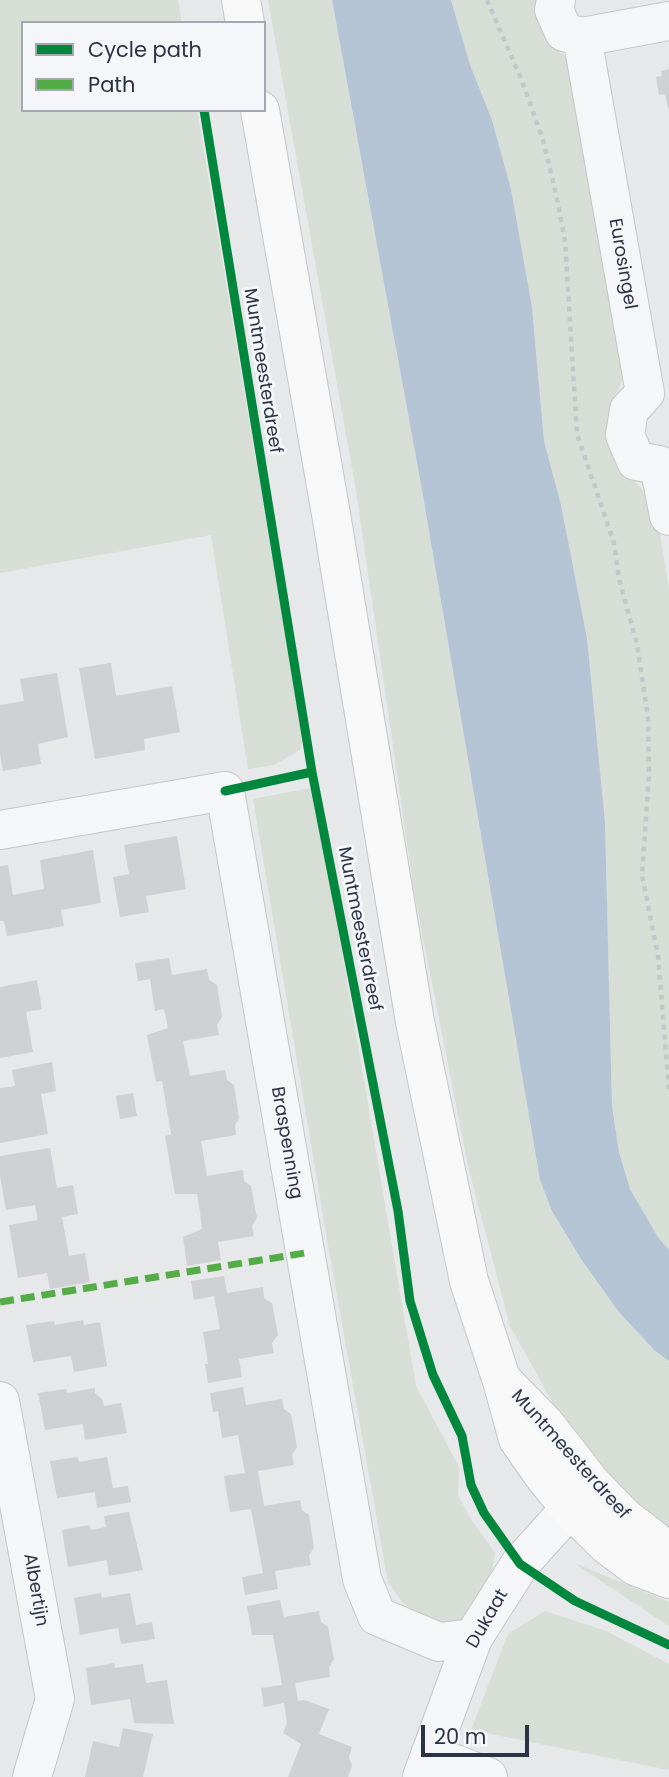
<!DOCTYPE html>
<html>
<head>
<meta charset="utf-8">
<style>
	body { margin:0 }
	#map { position:relative; width:669px; height:1777px; overflow:hidden; background:#e6e8ea; font-family:Poppins,sans-serif }
	canvas { display:block }
	.legend { position:absolute; left:21px; top:21px; width:245px; height:91px; box-sizing:border-box; background:#f4f6f9; border:2px solid #a4a8b1; margin:0; padding:9px 12px; list-style:none; font-size:21px; color:#2b3445 }
	.legend li { display:flex; align-items:center; gap:14px; height:35px }
	.legend b { width:35px; border:2px solid #a4a8b1 }
	.scale { position:absolute; left:421px; top:1725px; width:108px; height:32px; box-sizing:border-box; border:4px solid #2b3445; border-top:0; padding-left:9px; font-size:21px; line-height:24px; white-space:nowrap; color:#2b3445; -webkit-text-stroke:5px #f4f6f9; paint-order:stroke }
</style>
</head>
<body>
<div id="map">
<canvas width="669" height="1777"></canvas>
<ul class="legend">
<li><b style="height:9px;background:#00873e"></b>Cycle path</li>
<li><b style="height:9px;background:#54ac47"></b>Path</li>
</ul>
<div class="scale">20 m</div>
</div>
<script>
const c = document.querySelector('canvas').getContext('2d');
c.lineJoin = 'round';
function fillPath(path, color) {
  c.fillStyle = color;
  c.fill(path, 'evenodd');
}
function toPath(rows) {
  const path = new Path2D();
  for (const r of rows) {
    path.moveTo(r[0], r[1]);
    for (let i = 2; i < r.length; i += 2) path.lineTo(r[i], r[i + 1]);
  }
  return path;
}
function trace(path, color, width, dash) {
  c.strokeStyle = color;
  c.lineWidth = width;
  c.lineCap = dash ? 'butt' : 'round';
  c.setLineDash(dash || []);
  c.stroke(path);
}
function label(font, color, halo, rows, align = 'center') {
  c.font = font + ' Poppins,sans-serif';
  c.lineWidth = 6;
  c.setLineDash([]);
  c.textBaseline = 'middle';
  c.strokeStyle = halo;
  c.fillStyle = color;
  for (const [text, x, y, turn = 0] of rows) {
    c.save();
    c.translate(x, y);
    c.rotate((+turn || 0) * Math.PI / 180);
    c.textAlign = isNaN(turn) ? turn : align;
    if (halo) c.strokeText(text, 0, 0);
    c.fillText(text, 0, 0);
    c.restore();
  }
}
fillPath(toPath([
	[0,0,178,0,182,23,23,23,23,110,197,110,269,539,304,729,300,750,274,765,248,769,211,535,0,573],
	[268,0,332,0,422,490,540,1180,552,1211,581,1259,618,1311,654,1350,669,1361,669,1541,574,1441,510,1326,469,1170,414,892,356,490],
	[451,0,541,0,549,42,581,71,626,371,609,412,609,432,632,479,655,503,669,590,669,1250,658,1237,630,1189,619,1152,612,1106,605,822,587,638,561,505,544,441,532,307,511,189,492,120,470,66],
	[310,788,326,858,416,1386,459,1467,458,1496,473,1522,495,1553,491,1577,473,1616,451,1623,423,1618,402,1602,388,1582,328,1245,253,799],
	[574,1563,669,1602,669,1626],
	[545,1611,606,1631,669,1664,669,1770,471,1730,508,1634]
]), '#d6ded6');
fillPath(toPath([
	[332,0,451,0,470,65,492,120,511,189,532,307,544,441,561,505,587,638,605,822,612,1106,619,1152,630,1189,658,1237,669,1250,669,1361,654,1350,618,1311,581,1259,552,1211,540,1180,422,490]
]), '#b4c4d5');
fillPath(toPath([
	[669,69,669,108,668,108,665,94,659,95,656,77,662,76,661,71],
	[111,663,116,696,172,686,180,732,144,739,145,750,95,759,79,668],
	[57,673,68,737,38,744,41,764,3,771,0,754,0,705,24,701,20,679],
	[177,836,186,889,146,896,149,912,120,917,113,877,129,874,124,845],
	[93,850,101,903,61,910,64,926,7,936,4,921,0,921,0,866,8,865,13,895,44,889,40,860],
	[169,958,172,975,207,969,209,980,217,985,222,1017,217,1025,219,1035,183,1041,190,1076,225,1070,227,1080,234,1085,239,1118,235,1125,236,1135,201,1141,207,1176,243,1170,244,1181,251,1186,257,1218,252,1226,254,1236,218,1242,221,1260,187,1266,183,1237,202,1229,200,1212,197,1194,175,1194,165,1136,171,1134,162,1081,156,1082,147,1035,168,1028,164,1009,155,1011,150,979,138,981,135,963],
	[37,980,42,1009,26,1012,33,1052,0,1058,0,987],
	[52,1062,56,1091,41,1094,48,1134,0,1143,0,1088,15,1086,12,1070],
	[133,1093,137,1116,120,1119,116,1096],
	[50,1148,57,1188,73,1185,78,1214,62,1217,69,1256,85,1253,90,1282,50,1289,47,1273,18,1278,9,1225,38,1220,35,1205,6,1210,0,1176,0,1156],
	[224,1276,227,1293,263,1287,264,1298,272,1303,278,1335,272,1343,274,1353,239,1359,242,1377,208,1383,205,1364,208,1364,203,1332,220,1329,214,1296,194,1300,191,1281],
	[83,1320,84,1325,100,1322,107,1366,74,1372,71,1356,33,1362,26,1325,54,1321,55,1325],
	[243,1387,246,1405,282,1399,284,1409,291,1414,297,1447,292,1455,294,1465,258,1471,264,1506,300,1500,302,1510,309,1515,314,1548,309,1555,311,1565,275,1571,278,1589,245,1595,242,1577,263,1573,251,1509,230,1512,224,1476,245,1473,238,1435,222,1438,218,1411,213,1412,210,1393],
	[95,1388,95,1393,102,1399,104,1406,121,1403,127,1433,85,1440,83,1424,45,1430,38,1393,66,1389,67,1393],
	[78,1457,79,1462,107,1457,113,1488,128,1486,131,1502,97,1508,95,1492,57,1498,50,1461],
	[129,1512,143,1570,109,1576,107,1560,68,1567,62,1530,89,1525,91,1530,106,1527,104,1516],
	[101,1593,102,1598,130,1593,136,1625,152,1622,155,1639,121,1644,118,1628,80,1635,74,1598],
	[280,1600,284,1617,319,1611,321,1622,328,1627,334,1659,329,1667,330,1677,295,1683,298,1701,304,1700,329,1709,319,1734,352,1747,349,1757,352,1766,348,1777,288,1777,301,1744,283,1733,287,1723,284,1703,264,1707,261,1688,282,1685,273,1635,252,1635,247,1606],
	[114,1663,115,1668,143,1664,146,1683,167,1680,174,1724,134,1723,130,1699,91,1705,86,1668],
	[123,1728,153,1734,143,1777,85,1777,93,1741,119,1747]
]), '#ced0d3');
const minor = toPath([
	[556,0,554,10,564,32,582,37,645,393,629,410,625,435,636,461,659,465,669,516],
	[582,37,669,21],
	[0,830,225,791,362,1579,377,1616,439,1642,473,1638],
	[0,1401,55,1699,32,1777],
	[430,1754,488,1777],
	[422,1777,473,1638,520,1564,592,1484]
]);
const secondary = toPath([
	[241,0,245,23],
	[260,110,331,514,415,1022,469,1281,502,1381,518,1439,543,1475,570,1508,606,1544,635,1566,669,1579],
	[505,1383,545,1424,592,1484,624,1517,654,1540,669,1556]
]);
trace(minor, '#c4c6c8', 40);
trace(secondary, '#c4c6c8', 40);
trace(toPath([
	[487,0,522,81,543,140,556,194,565,241,577,434,614,543,619,579,637,644,648,717,649,774,642,875,658,956,669,1090]
]), '#c5c6ca', 4.5, [5, 5]);
trace(minor, '#f5f6f7', 38);
trace(secondary, '#f8f8f8', 38);
trace(toPath([
	[0,1302,305,1253]
]), '#54ac47', 7, [14, 7]);
trace(toPath([
	[204,110,312,772,398,1211,410,1301,433,1375,462,1436,471,1485,484,1513,520,1564,575,1601,669,1645],
	[225,791,312,772]
]), '#00873e', 9);
label('18px', '#2b3445', '#f4f6f9', [
	["Eurosingel",622,264,80],
	["Muntmeesterdreef",262,371,81],
	["Muntmeesterdreef",359,929,79],
	["Braspenning",286,1143,80],
	["Muntmeesterdreef",570,1455,48],
	["Albertijn",35,1590,80],
	["Dukaat",488,1619,-60]
]);
</script>
</body>
</html>
